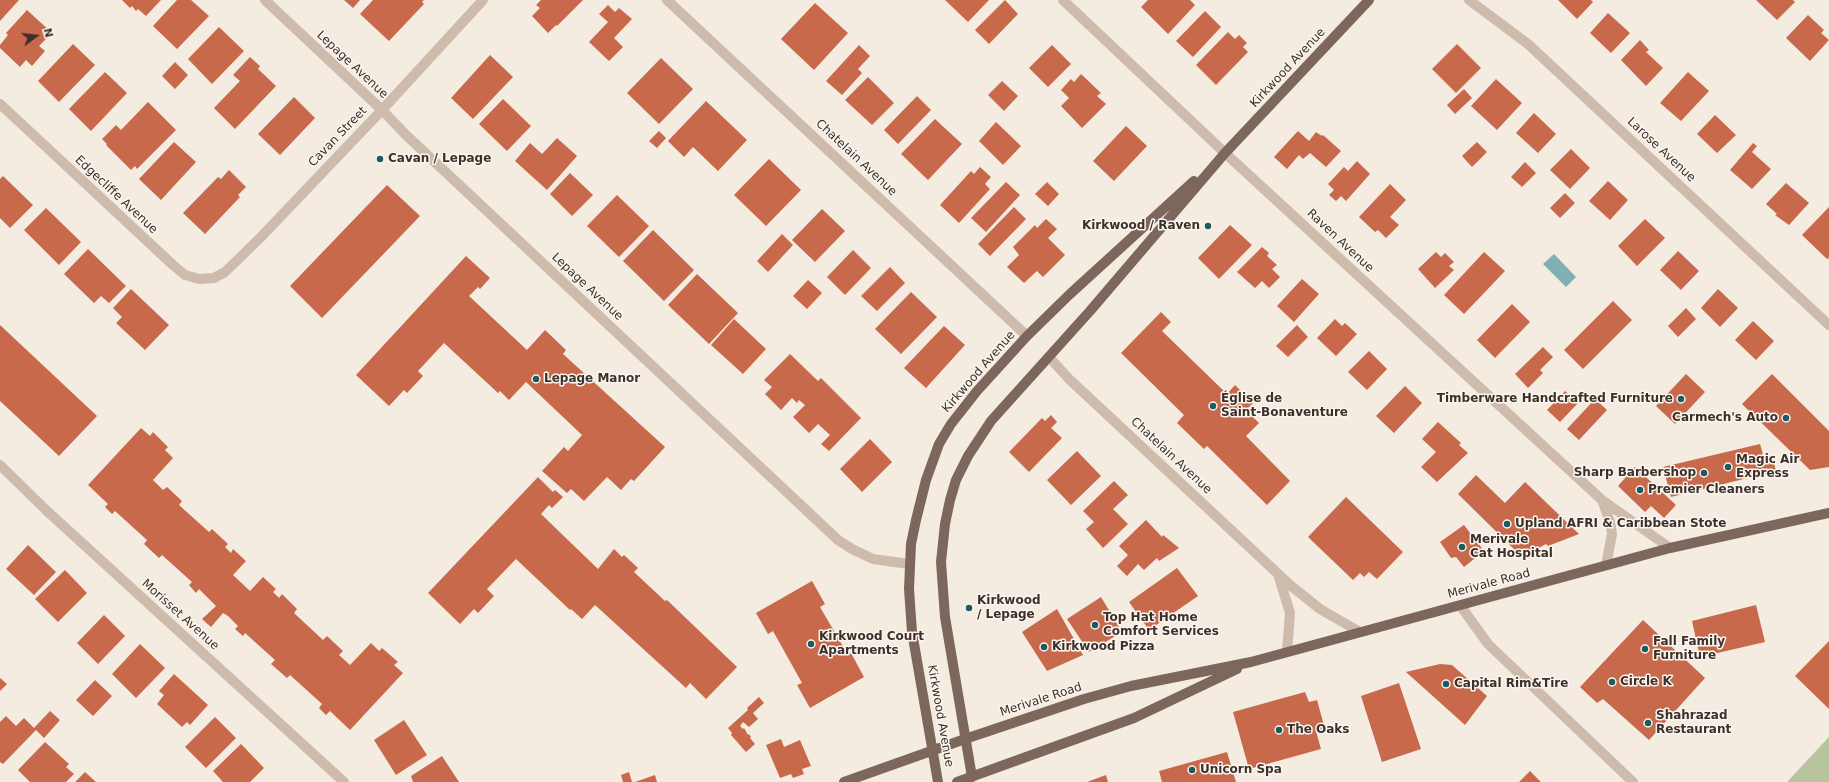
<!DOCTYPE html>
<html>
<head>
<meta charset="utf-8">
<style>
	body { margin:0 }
	#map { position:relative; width:1829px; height:782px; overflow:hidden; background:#f4ebe1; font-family:"DejaVu Sans",sans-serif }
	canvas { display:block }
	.north { position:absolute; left:16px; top:16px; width:40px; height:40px; -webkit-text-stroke:3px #fbf5ee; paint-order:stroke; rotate:75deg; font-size:11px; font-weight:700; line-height:16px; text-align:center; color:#3b302b }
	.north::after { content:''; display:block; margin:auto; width:14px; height:18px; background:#3b302b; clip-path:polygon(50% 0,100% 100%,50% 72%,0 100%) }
</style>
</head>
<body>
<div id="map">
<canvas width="1829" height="782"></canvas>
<div class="north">N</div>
</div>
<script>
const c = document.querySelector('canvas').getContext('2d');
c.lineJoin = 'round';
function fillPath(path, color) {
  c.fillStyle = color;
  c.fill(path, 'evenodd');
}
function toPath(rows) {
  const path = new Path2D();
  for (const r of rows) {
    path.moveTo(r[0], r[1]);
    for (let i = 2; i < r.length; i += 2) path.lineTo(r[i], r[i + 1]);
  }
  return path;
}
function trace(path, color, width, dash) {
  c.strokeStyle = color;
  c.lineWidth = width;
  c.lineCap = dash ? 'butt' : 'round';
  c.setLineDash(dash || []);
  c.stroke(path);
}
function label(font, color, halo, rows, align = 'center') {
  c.font = font + ' "DejaVu Sans",sans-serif';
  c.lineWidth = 3;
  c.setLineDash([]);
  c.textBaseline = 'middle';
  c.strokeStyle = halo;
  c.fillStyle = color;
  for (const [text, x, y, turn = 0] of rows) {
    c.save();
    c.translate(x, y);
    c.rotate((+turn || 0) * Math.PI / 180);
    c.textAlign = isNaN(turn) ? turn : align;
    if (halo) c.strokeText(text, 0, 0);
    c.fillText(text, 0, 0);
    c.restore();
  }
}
fillPath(toPath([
	[1829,737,1829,782,1787,782]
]), '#b8c4a0');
fillPath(toPath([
	[1554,254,1576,277,1566,287,1543,264]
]), '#7fb0b2');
fillPath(toPath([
	[0,0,19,0,0,21],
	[122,0,161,0,146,16,138,9,136,11,132,6,130,8],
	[177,0,191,0,209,16,177,49,153,26],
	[344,0,360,0,353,8],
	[373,0,424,0,422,2,424,4,389,41,360,14],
	[541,0,583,0,557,26,556,25,548,33,532,16,540,8,536,5],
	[945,0,989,0,968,22],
	[1005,0,1018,14,989,44,975,30],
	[1148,0,1190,0,1195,5,1168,34,1141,7],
	[1558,0,1591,0,1593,2,1577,19],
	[1756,0,1793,0,1795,2,1777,20],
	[815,3,848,33,814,70,781,39],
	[608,5,615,12,619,8,632,19,614,38,623,47,609,61,589,42,608,22,599,14],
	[27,10,52,33,39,46,45,51,32,66,26,60,20,67,0,48,0,45,8,35,6,33],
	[1205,11,1221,27,1193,57,1176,41],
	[1608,13,1630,33,1611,53,1590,33],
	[1808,15,1824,30,1821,33,1829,40,1810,61,1786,38],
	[219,27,244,51,212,84,188,59],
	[1228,32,1235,39,1239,35,1247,43,1243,47,1248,52,1216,85,1196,65],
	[1640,40,1649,50,1646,52,1663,68,1646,86,1621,60],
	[73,44,95,65,59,102,38,81],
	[1457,44,1481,68,1456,93,1432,69],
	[859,45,870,56,858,69,862,73,842,95,826,81],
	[1052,45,1071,64,1048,87,1029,68],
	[490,55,513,77,473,119,451,98],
	[250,57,260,66,258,69,276,86,235,129,214,108,240,81,233,75],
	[661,58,693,89,659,124,627,93],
	[175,62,188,75,175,89,162,76],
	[105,72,127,93,91,131,69,109],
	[1688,72,1709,91,1681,121,1660,103],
	[1081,74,1101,93,1097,96,1106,104,1082,128,1061,106,1069,98,1061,90,1071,79,1074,82],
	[868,77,894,103,872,125,845,100],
	[1496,79,1522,103,1497,130,1471,106],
	[1002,81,1018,96,1004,111,988,95],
	[1464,89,1472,98,1455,114,1447,105],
	[917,96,931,110,898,144,884,130],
	[294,97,315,118,280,155,258,134],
	[503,99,531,126,507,151,479,124],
	[706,101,747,140,718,171,693,147,684,157,668,141],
	[148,102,176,130,137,169,135,166,131,170,106,145,107,144,102,139,116,125,121,130],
	[1534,113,1556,134,1538,153,1516,133],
	[1715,115,1736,135,1717,153,1697,134],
	[935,119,962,144,928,180,901,154],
	[996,122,1021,146,1003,165,979,141],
	[1126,126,1147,146,1114,181,1093,161],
	[659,131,666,138,657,148,649,141],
	[1298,131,1309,141,1316,132,1322,136,1323,135,1341,151,1326,167,1310,153,1303,159,1299,155,1287,169,1274,157],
	[557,138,577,156,547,190,515,161,530,143,542,154],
	[174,142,196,162,161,200,139,179],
	[1477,142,1487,152,1472,167,1462,156],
	[1753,143,1757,146,1752,152,1771,169,1752,189,1730,170],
	[1571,149,1590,168,1570,189,1550,170],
	[769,159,801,190,766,226,734,195],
	[1357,161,1370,174,1346,201,1341,196,1336,201,1329,195,1334,190,1328,184,1344,167,1348,171],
	[1525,162,1536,173,1522,187,1511,177],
	[980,167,991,177,985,184,990,189,959,223,940,205,971,171,974,174],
	[229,170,246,187,238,195,240,197,205,234,183,213,218,177,221,179],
	[570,173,593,195,572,216,550,194],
	[3,176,33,205,10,228,0,218,0,179],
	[1608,181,1628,200,1610,220,1589,201],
	[1006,182,1020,195,986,232,971,218],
	[1047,182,1059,194,1048,206,1035,194],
	[1786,183,1809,203,1789,225,1775,215,1777,214,1766,204],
	[1390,184,1406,200,1390,217,1399,225,1386,238,1378,230,1375,232,1359,217],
	[387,185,420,216,322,318,290,286],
	[1565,193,1575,203,1560,218,1550,208],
	[617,195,649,226,619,257,587,226],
	[1014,207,1026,219,990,256,978,244],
	[1829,207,1829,258,1827,259,1802,235],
	[46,208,81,242,59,265,24,230],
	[822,209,845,231,815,262,792,240],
	[1046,219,1057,229,1048,238,1065,255,1043,277,1037,271,1024,283,1007,267,1019,255,1013,247,1035,225,1037,228],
	[1645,219,1665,238,1637,266,1618,246],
	[1230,225,1252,245,1219,279,1198,258],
	[653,230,694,270,664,301,623,261],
	[782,234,793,245,768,272,757,261],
	[1262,247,1269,253,1267,256,1277,265,1272,269,1280,277,1269,288,1262,281,1255,288,1237,272],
	[88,249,126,286,109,303,101,296,94,303,64,274],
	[853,250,871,268,845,295,827,277],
	[1678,251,1699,271,1681,290,1660,270],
	[1436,252,1441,257,1445,253,1454,262,1449,266,1454,270,1435,288,1418,269],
	[1484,252,1505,271,1464,314,1444,295],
	[466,256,490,278,480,289,478,287,469,296,527,350,545,330,566,350,563,354,665,447,634,481,631,479,621,490,607,477,584,501,571,489,567,493,542,471,564,447,568,451,582,435,526,382,509,400,500,391,498,393,444,343,418,371,423,376,407,393,404,390,389,406,356,375],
	[890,267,905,283,877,311,861,296],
	[697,274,738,313,709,344,668,305],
	[1302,279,1319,294,1294,322,1277,306],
	[808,280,822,293,807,309,793,296],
	[131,289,169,325,145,350,116,323,122,317,113,308],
	[1718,289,1738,308,1720,327,1701,308],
	[911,292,937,317,901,354,875,329],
	[1613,301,1632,320,1583,369,1564,350],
	[1512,304,1530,322,1495,358,1477,340],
	[1686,308,1696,319,1678,337,1668,326],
	[1161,312,1171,322,1162,331,1227,394,1235,385,1253,403,1246,410,1259,423,1246,436,1290,481,1267,505,1207,446,1204,449,1177,423,1184,415,1121,353],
	[734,319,766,349,743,374,711,345],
	[1335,319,1342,326,1345,323,1357,334,1336,356,1317,338],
	[1753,321,1774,341,1756,360,1735,340],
	[0,325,97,416,59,456,0,401],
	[1297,325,1308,337,1288,357,1276,346],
	[944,326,965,345,926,388,904,368],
	[1543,347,1553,357,1540,370,1543,373,1528,388,1515,374],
	[1369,351,1387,369,1367,390,1348,372],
	[790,354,818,381,821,378,861,418,829,451,821,444,830,435,818,424,809,433,793,417,805,405,799,400,797,403,792,398,781,410,765,394,772,387,764,380],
	[1686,374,1705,392,1675,424,1656,406],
	[1772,374,1829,431,1829,467,1810,470,1742,404],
	[1405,386,1422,403,1394,433,1376,416],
	[1565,391,1578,403,1560,422,1547,410],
	[1595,399,1607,410,1579,440,1567,429],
	[1051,415,1057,422,1051,428,1062,438,1029,472,1009,452,1042,418,1045,421],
	[1438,422,1461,443,1459,445,1468,453,1437,482,1421,467,1436,452,1422,439],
	[141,428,150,436,153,432,168,447,165,450,173,458,153,480,163,490,167,487,182,501,179,505,209,532,212,529,228,544,225,547,231,553,233,549,246,561,233,575,250,591,263,577,276,589,273,592,279,598,282,594,297,609,294,613,323,640,327,636,343,651,339,655,350,665,371,643,379,651,382,648,398,662,394,665,403,673,350,730,330,711,326,715,319,708,322,704,290,675,287,678,271,664,275,660,245,633,243,636,235,629,238,626,228,616,223,613,211,627,202,619,216,606,199,589,196,593,189,585,192,582,162,555,159,558,144,544,147,540,115,511,112,514,105,507,108,504,88,485],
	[870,439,892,462,862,492,840,469],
	[1760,444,1764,458,1772,456,1776,471,1671,497,1663,467],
	[1077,451,1101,476,1071,505,1047,480],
	[1635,467,1676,505,1664,518,1651,506,1645,512,1618,486],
	[1476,475,1505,503,1525,482,1579,534,1548,546,1546,544,1522,557,1458,494],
	[538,477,553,492,555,490,563,497,552,508,549,505,541,514,598,569,614,549,622,557,624,555,638,568,634,572,665,601,667,600,737,667,706,699,690,683,686,688,595,605,582,619,571,609,570,610,516,559,487,589,494,596,478,613,474,609,460,624,428,593],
	[1114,481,1128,495,1113,509,1128,524,1103,548,1086,529,1094,522,1083,511],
	[1346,497,1403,552,1377,579,1369,572,1364,577,1360,573,1353,580,1308,537],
	[1146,520,1162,537,1163,535,1179,548,1159,561,1157,558,1144,570,1138,564,1127,576,1117,566,1128,555,1119,546],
	[1464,525,1484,551,1464,567,1456,557,1451,558,1440,542],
	[28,545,56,572,34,595,6,569],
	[1177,568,1198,596,1149,630,1129,602],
	[65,570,87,593,58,622,35,599],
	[812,581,825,604,820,607,848,655,851,653,864,677,810,708,797,685,802,683,773,631,768,634,756,613],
	[1101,597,1122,632,1089,652,1067,619],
	[1756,605,1765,642,1700,657,1692,621],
	[1057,609,1083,655,1047,671,1022,632],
	[104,615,125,636,98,664,77,643],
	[1643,620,1705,678,1649,740,1603,699,1597,703,1580,687],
	[1829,641,1829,709,1795,676],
	[140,644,165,668,136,698,112,674],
	[1440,664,1452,665,1487,696,1465,725,1406,672],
	[174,674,208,705,190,725,187,722,182,727,157,704,164,695,159,691],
	[0,678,7,684,0,691],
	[95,680,112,696,93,716,76,700],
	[1399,683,1421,749,1382,762,1361,696],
	[1305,692,1309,702,1317,700,1325,729,1316,731,1321,749,1249,769,1233,712],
	[759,697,764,703,753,713,758,719,749,727,743,722,740,726,743,729,744,728,748,735,749,734,751,737,750,738,755,744,746,752,731,735,732,733,728,728,748,710,747,708],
	[50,711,60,720,44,738,36,730,3,764,0,762,0,722,6,716,16,726,24,718,34,728],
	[215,717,236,738,206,768,185,747],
	[404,720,427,755,396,775,374,740],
	[781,739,784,747,800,740,811,766,802,769,804,774,793,778,791,774,780,778,766,745],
	[45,742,69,764,66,767,74,774,66,782,30,782,18,770],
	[241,744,264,768,250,782,223,782,213,771],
	[1227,752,1236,782,1162,782,1159,771],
	[442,756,459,782,413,782,411,776],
	[1530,771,1541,782,1519,782],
	[85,772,96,782,75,782],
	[629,772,632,782,623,782,621,775],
	[655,775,657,782,635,782],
	[1106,775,1108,782,1087,782]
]), '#c8694b');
trace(toPath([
	[265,0,382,110,406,135,838,540,852,549,873,559,909,564],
	[667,0,1027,336],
	[1063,0,1225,153,1602,500,1670,548],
	[1469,0,1528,44,1829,325],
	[0,104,173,265,185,275,199,279,214,278,225,272,261,237,382,110,483,0],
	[1049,357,1069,379,1290,585,1320,609,1360,632],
	[0,465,47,511,344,782],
	[1602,500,1610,522,1612,534,1606,565],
	[1278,574,1290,613,1287,651],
	[1460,605,1488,644,1633,782]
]), '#cdbbac', 10);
trace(toPath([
	[972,777,945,617,941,562,945,524,950,500,956,480,968,456,991,421,1090,311,1225,153,1369,0],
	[844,782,965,739,1084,699,1131,686,1251,662,1670,548,1829,513],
	[938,782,912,632,909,589,911,544,916,520,926,480,939,444,951,424,977,391,1027,336,1070,294,1194,181],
	[957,782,1134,718,1237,669]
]), '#7d675c', 10);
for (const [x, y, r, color] of [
	[380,159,4,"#1f5a5e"],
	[1208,226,4,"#1f5a5e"],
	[536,379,4,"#1f5a5e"],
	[1681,399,4,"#1f5a5e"],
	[1213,406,4,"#1f5a5e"],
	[1786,418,4,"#1f5a5e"],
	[1728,467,4,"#1f5a5e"],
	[1704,473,4,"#1f5a5e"],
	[1640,490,4,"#1f5a5e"],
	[1507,524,4,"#1f5a5e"],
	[1462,547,4,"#1f5a5e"],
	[969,608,4,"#1f5a5e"],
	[1095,625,4,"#1f5a5e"],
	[811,644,4,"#1f5a5e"],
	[1044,647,4,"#1f5a5e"],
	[1645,649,4,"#1f5a5e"],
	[1612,682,4,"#1f5a5e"],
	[1446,684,4,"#1f5a5e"],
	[1648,723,4,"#1f5a5e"],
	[1279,730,4,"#1f5a5e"],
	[1192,770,4,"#1f5a5e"]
]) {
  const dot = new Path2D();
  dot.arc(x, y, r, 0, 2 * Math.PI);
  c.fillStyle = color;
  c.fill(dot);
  trace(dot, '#fbf5ee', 1.5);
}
label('12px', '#3b302b', '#fbf5ee', [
	["Lepage Avenue",352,65,43],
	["Kirkwood Avenue",1288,68,-47],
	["Cavan Street",338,137,-46],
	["Larose Avenue",1661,150,43],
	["Chatelain Avenue",856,158,43],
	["Edgecliffe Avenue",116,195,43],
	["Raven Avenue",1340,241,43],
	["Lepage Avenue",587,287,43],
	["Kirkwood Avenue",979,372,-49],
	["Chatelain Avenue",1171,456,43],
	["Merivale Road",1489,584,-15],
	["Morisset Avenue",180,615,42],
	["Merivale Road",1041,700,-18],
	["Kirkwood Avenue",940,716,80]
]);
label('bold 12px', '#3b302b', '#fbf5ee', [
	["Cavan / Lepage",388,159],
	["Kirkwood / Raven",1200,226,"right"],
	["Lepage Manor",544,379],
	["Église de",1221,399],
	["Saint-Bonaventure",1221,413],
	["Timberware Handcrafted Furniture",1673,399,"right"],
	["Carmech's Auto",1778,418,"right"],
	["Magic Air",1736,460],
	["Express",1736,474],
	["Sharp Barbershop",1696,473,"right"],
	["Premier Cleaners",1648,490],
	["Upland AFRI & Caribbean Stote",1515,524],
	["Merivale",1470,540],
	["Cat Hospital",1470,554],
	["Kirkwood",977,601],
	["/ Lepage",977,615],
	["Top Hat Home",1103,618],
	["Comfort Services",1103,632],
	["Kirkwood Court",819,637],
	["Apartments",819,651],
	["Fall Family",1653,642],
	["Furniture",1653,656],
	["Kirkwood Pizza",1052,647],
	["Circle K",1620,682],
	["Capital Rim&Tire",1454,684],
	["Shahrazad",1656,716],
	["Restaurant",1656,730],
	["The Oaks",1287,730],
	["Unicorn Spa",1200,770]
], 'left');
</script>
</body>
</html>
